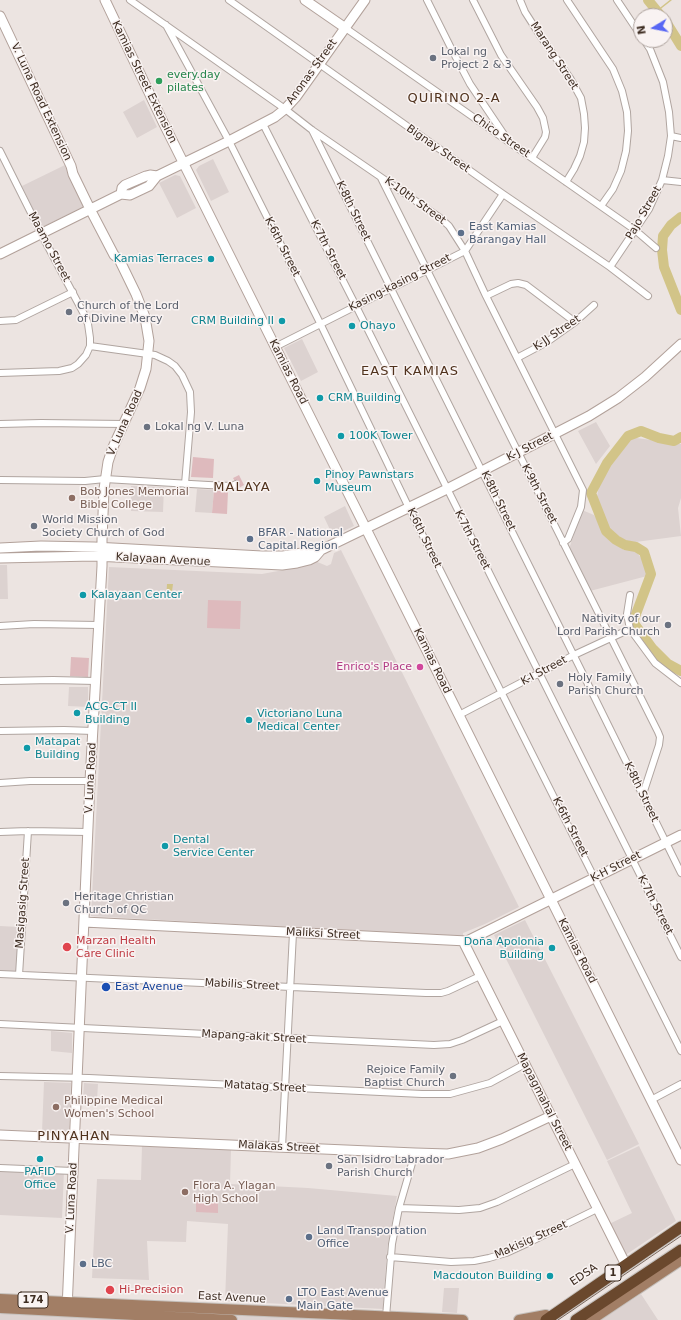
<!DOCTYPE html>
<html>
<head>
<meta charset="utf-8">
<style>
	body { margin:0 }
	#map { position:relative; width:681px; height:1320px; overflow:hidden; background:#ece4e1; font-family:"DejaVu Sans",sans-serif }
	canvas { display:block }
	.north { position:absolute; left:633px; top:8px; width:40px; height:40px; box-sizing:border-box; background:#f9f3f2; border:1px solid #aea39e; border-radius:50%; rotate:260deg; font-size:11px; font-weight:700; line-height:16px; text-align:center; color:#3d2c21 }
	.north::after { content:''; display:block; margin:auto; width:14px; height:18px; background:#5867f4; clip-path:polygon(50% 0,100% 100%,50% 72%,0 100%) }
</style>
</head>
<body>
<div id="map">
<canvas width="681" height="1320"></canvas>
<div class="north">N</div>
</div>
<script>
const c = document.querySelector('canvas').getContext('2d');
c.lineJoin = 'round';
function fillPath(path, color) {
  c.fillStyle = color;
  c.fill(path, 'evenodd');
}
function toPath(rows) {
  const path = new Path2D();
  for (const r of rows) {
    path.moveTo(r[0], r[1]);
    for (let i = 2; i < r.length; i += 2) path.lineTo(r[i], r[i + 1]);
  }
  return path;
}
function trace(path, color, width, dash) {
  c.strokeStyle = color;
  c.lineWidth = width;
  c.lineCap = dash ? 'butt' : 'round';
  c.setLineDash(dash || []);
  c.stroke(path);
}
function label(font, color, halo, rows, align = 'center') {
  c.font = font + ' "DejaVu Sans",sans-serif';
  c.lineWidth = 3;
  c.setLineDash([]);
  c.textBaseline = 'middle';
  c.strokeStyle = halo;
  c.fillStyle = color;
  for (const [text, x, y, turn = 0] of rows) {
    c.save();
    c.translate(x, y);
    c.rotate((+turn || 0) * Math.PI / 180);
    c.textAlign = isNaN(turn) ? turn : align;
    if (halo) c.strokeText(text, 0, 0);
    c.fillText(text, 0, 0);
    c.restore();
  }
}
fillPath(toPath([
	[144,100,157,127,137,138,123,112],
	[213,159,229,192,211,201,196,170,199,166],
	[65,165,86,206,42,227,22,186],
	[175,175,180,176,196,208,177,218,159,183],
	[302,339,318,372,301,381,284,348],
	[596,422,610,446,596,464,578,431],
	[629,437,681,444,681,498,678,508,681,536,628,543,614,537,607,530,596,502,600,480],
	[131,486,164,487,163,512,131,511],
	[197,489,214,490,212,513,195,512],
	[345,506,354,526,333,536,324,517],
	[582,510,594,515,608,536,624,550,634,549,645,563,647,576,590,591,569,549],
	[341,550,519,907,485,924,463,933,463,937,91,916,109,567,262,574,289,569,315,561,327,566,331,564,334,553],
	[0,565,7,565,8,599,0,599],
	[69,687,88,687,88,707,68,706],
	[525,920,639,1144,607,1160,494,935],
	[0,926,19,927,16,971,0,971],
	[51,1031,72,1033,72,1053,51,1051],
	[44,1082,71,1083,69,1133,42,1132],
	[84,1083,98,1084,97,1100,83,1099],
	[142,1146,231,1150,230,1184,308,1188,397,1196,387,1249,383,1309,225,1301,228,1224,187,1221,186,1242,147,1241,149,1280,92,1278,97,1179,141,1180],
	[639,1146,676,1221,624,1256,607,1225,632,1213,607,1161],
	[0,1169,64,1171,62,1218,0,1215],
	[444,1288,459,1288,457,1313,442,1312],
	[641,1294,658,1320,601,1320],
	[0,1303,151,1310,345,1320,0,1320]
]), '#dcd2d0');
fillPath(toPath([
	[193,457,214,459,213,478,191,477],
	[239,475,244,485,239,488,233,478],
	[214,490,228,491,227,514,212,513],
	[208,600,241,601,240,629,207,628],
	[71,657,89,658,88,677,70,676],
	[196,1201,218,1201,218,1213,196,1212]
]), '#debabd');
fillPath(toPath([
	[167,584,173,584,171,599,166,599]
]), '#d2c488');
trace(toPath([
	[657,11,671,0]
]), '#d2c488', 1.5);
trace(toPath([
	[648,0,661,16],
	[665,20,681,46],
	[681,217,671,225,663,236,662,250,664,267,681,310],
	[681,437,674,441,659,438,641,431,628,436,607,463,591,493,606,531,616,540,625,545,636,547,644,552,651,574,633,622,652,648,668,664,681,671]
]), '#d2c488', 10);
const street = toPath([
	[130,0,285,109,312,130,439,217,449,226,465,251,486,296,583,490,581,507,568,539,563,543],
	[229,0,503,194,610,267,648,296],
	[427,0,450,46,470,84,507,139],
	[473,0,501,55,537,107,543,118,546,132,545,137,532,158],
	[520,0,525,12,541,37,570,78,581,98,584,114,585,128,584,142,580,156,574,169,566,182],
	[567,0,613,69,622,91,627,112,628,131,626,151,621,171,613,189,601,206],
	[617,0,641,36],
	[166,25,229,141,320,323,409,508,681,1051],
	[344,27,635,230,656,248],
	[263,124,356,306,681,957],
	[312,130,583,674,681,873],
	[671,136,681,138],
	[0,151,45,241,85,316,88,324,90,338,90,346,86,355,78,364,72,368,59,371,0,373],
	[381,178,658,732,660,737,659,745,643,794],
	[662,180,681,182],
	[610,267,649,209,662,180,668,156,671,136,669,112,663,82,650,49,644,40],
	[486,296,511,284,518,283,526,285,575,322],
	[0,321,16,320,73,292],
	[90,346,155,355,168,361,175,366,182,375,190,392,191,412,185,484],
	[275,347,465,251,503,194],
	[517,358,547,342,575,322,594,305],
	[0,424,41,423,124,424],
	[0,480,85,481,105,479,208,485,232,486,236,484],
	[630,595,627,614,630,629,655,663,681,683],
	[0,626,34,624,98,625],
	[0,681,53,680,95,681],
	[459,715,574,655,630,629],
	[0,731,64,730,93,731],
	[0,783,30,781,90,781],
	[0,832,28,831,88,832],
	[0,974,426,993,441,993,448,991,480,976],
	[19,975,28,831],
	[0,1024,434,1045,450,1044,462,1040,503,1021],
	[0,1076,89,1078,422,1094,450,1094,490,1083,525,1064],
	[651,1100,681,1084],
	[282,1147,293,933],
	[0,1168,73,1171],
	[399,1208,459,1210,480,1208,497,1202,575,1164],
	[390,1257,451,1262,474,1261,489,1258,506,1253,530,1242,597,1209],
	[386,1317,392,1244,399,1208,415,1153]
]);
const secondary = toPath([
	[105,0,163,122,681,1160],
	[305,0,344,27],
	[0,16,71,166,73,174,90,209,114,255,119,259,136,294,145,317,149,341,146,369,140,388,113,447,108,462,104,489,102,540,102,566,90,781,67,1309],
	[121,194,122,188,125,185,146,176,150,175,157,176],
	[0,254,121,194,130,195,149,186,157,176,229,141,275,117,285,109,296,97,365,0],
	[0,548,41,546,94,547,262,556,283,556,321,550,447,489,589,416,618,398,645,377,681,344],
	[0,558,94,556,282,565,297,563,309,560,315,557,321,550],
	[84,922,467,941,681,835],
	[463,941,625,1263],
	[0,1135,415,1153,448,1154,478,1148,502,1139,551,1116]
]);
const primary = toPath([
	[0,1299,463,1320],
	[0,1308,232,1320],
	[519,1320,546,1315],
	[591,1320,681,1260]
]);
const highway = toPath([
	[546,1320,681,1227],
	[576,1320,681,1250]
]);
trace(street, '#b0a5a0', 8);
trace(secondary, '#b2a19a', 11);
trace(primary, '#c5c0bc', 12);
trace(highway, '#c5c0bc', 13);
trace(street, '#fff', 6);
trace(secondary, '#fff', 9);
trace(primary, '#a27e65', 10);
trace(highway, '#6a482d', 11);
trace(toPath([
	[558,1320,681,1236]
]), '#79675c', 1);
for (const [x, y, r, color] of [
	[433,58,4,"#6b7280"],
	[159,81,4,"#2e9e5b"],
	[461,233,4,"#5c6f8a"],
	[211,259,4,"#0f9aa8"],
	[69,312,4,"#6b7280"],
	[282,321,4,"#0f9aa8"],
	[352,326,4,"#0f9aa8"],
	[320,398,4,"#0f9aa8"],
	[147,427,4,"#6b7280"],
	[341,436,4,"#0f9aa8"],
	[317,481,4,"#0f9aa8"],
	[72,498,4,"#8d6e63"],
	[34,526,4,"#6b7280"],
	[250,539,4,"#5c6f8a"],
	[83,595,4,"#0f9aa8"],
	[668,625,4,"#6b7280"],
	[420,667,4,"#d1479c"],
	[560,684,4,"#6b7280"],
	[77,713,4,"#0f9aa8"],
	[249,720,4,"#0f9aa8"],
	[27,748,4,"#0f9aa8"],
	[165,846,4,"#0f9aa8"],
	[66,903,4,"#6b7280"],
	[67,947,5,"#e0444e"],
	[552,948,4,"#0f9aa8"],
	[106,987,5,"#1a4fb4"],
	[453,1076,4,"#6b7280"],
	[56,1107,4,"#8d6e63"],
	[40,1159,4,"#0f9aa8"],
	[329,1166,4,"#6b7280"],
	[185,1192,4,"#8d6e63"],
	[309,1237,4,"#5c6f8a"],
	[83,1264,4,"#5c6f8a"],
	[550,1276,4,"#0f9aa8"],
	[110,1290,5,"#e0444e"],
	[289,1299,4,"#5c6f8a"]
]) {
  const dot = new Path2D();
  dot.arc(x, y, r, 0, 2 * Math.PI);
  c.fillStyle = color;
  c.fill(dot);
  trace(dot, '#f9f3f2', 1.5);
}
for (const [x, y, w] of [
	[613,1273,16],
	[33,1300,30]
]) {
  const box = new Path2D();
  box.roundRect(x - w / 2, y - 8, w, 16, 3);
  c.fillStyle = '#f9f3f2';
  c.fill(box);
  trace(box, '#3d2c21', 1);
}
label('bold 10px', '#3d2c21', null, [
	["1",613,1273],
	["174",33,1300]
]);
label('11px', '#5b616d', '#f9f3f2', [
	["Lokal ng",441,52],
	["Project 2 & 3",441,65],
	["Church of the Lord",77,306],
	["of Divine Mercy",77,319],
	["Lokal ng V. Luna",155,427],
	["World Mission",42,520],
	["Society Church of God",42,533],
	["Nativity of our",660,619,"right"],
	["Lord Parish Church",660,632,"right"],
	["Holy Family",568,678],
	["Parish Church",568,691],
	["Heritage Christian",74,897],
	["Church of QC",74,910],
	["Rejoice Family",445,1070,"right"],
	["Baptist Church",445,1083,"right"],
	["San Isidro Labrador",337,1160],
	["Parish Church",337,1173]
], 'left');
label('11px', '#3d2c21', '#f9f3f2', [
	["Marang Street",554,56,57],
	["Anonas Street",312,72,-54],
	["Kamias Street Extension",144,82,64],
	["V. Luna Road Extension",41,102,65],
	["Chico Street",501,136,35],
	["Bignay Street",438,149,35],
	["K-10th Street",415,201,36],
	["K-8th Street",353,211,64],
	["Pajo Street",644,213,-60],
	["Maamo Street",49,247,62],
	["K-6th Street",282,247,63],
	["K-7th Street",328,250,63],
	["Kasing-kasing Street",400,283,-27],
	["K-JJ Street",557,333,-34],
	["Kamias Road",288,372,63],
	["V. Luna Road",125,423,-66],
	["K-J Street",530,447,-27],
	["K-9th Street",539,494,63],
	["K-8th Street",498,501,64],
	["K-6th Street",424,538,64],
	["K-7th Street",472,540,63],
	["Kalayaan Avenue",163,560,3],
	["Kamias Road",432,661,64],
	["K-I Street",544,671,-28],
	["V. Luna Road",91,778,-87],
	["K-8th Street",641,792,64],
	["K-6th Street",570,827,63],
	["K-H Street",616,867,-27],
	["Masigasig Street",23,903,-86],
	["K-7th Street",655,905,63],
	["Maliksi Street",323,934,3],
	["Kamias Road",577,951,63],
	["Mabilis Street",242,985,3],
	["Mapang-akit Street",254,1037,3],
	["Matatag Street",265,1087,3],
	["Mapagmahal Street",544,1102,63],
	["Malakas Street",279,1147,3],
	["V. Luna Road",72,1198,-87],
	["Makisig Street",531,1240,-24],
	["EDSA",584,1275,-34],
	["East Avenue",232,1298,3]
]);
label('11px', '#27864d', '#f9f3f2', [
	["every.day",167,75],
	["pilates",167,88]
], 'left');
label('11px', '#4e5e75', '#f9f3f2', [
	["East Kamias",469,227],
	["Barangay Hall",469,240],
	["BFAR - National",258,533],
	["Capital Region",258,546],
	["Land Transportation",317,1231],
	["Office",317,1244],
	["LBC",91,1264],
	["LTO East Avenue",297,1293],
	["Main Gate",297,1306]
], 'left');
label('11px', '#0d838f', '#f9f3f2', [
	["Kamias Terraces",203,259,"right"],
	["CRM Building II",274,321,"right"],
	["Ohayo",360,326],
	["CRM Building",328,398],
	["100K Tower",349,436],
	["Pinoy Pawnstars",325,475],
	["Museum",325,488],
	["Kalayaan Center",91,595],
	["ACG-CT II",85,707],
	["Building",85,720],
	["Victoriano Luna",257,714],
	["Medical Center",257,727],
	["Matapat",35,742],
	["Building",35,755],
	["Dental",173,840],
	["Service Center",173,853],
	["Doña Apolonia",544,942,"right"],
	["Building",544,955,"right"],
	["PAFID",40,1172,"center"],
	["Office",40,1185,"center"],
	["Macdouton Building",542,1276,"right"]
], 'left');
label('11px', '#785e54', '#f9f3f2', [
	["Bob Jones Memorial",80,492],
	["Bible College",80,505],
	["Philippine Medical",64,1101],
	["Women's School",64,1114],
	["Flora A. Ylagan",193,1186],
	["High School",193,1199]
], 'left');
label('11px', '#b23c85', '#f9f3f2', [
	["Enrico's Place",412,667]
], 'right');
label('11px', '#be3a42', '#f9f3f2', [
	["Marzan Health",76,941],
	["Care Clinic",76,954],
	["Hi-Precision",119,1290]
], 'left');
label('11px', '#164399', '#f9f3f2', [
	["East Avenue",115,987]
], 'left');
c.letterSpacing = '1px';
label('13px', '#50321d', '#f9f3f2', [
	["QUIRINO 2-A",454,99],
	["EAST KAMIAS",410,372],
	["MALAYA",242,488],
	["PINYAHAN",74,1137]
]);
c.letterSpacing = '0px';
</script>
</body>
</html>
